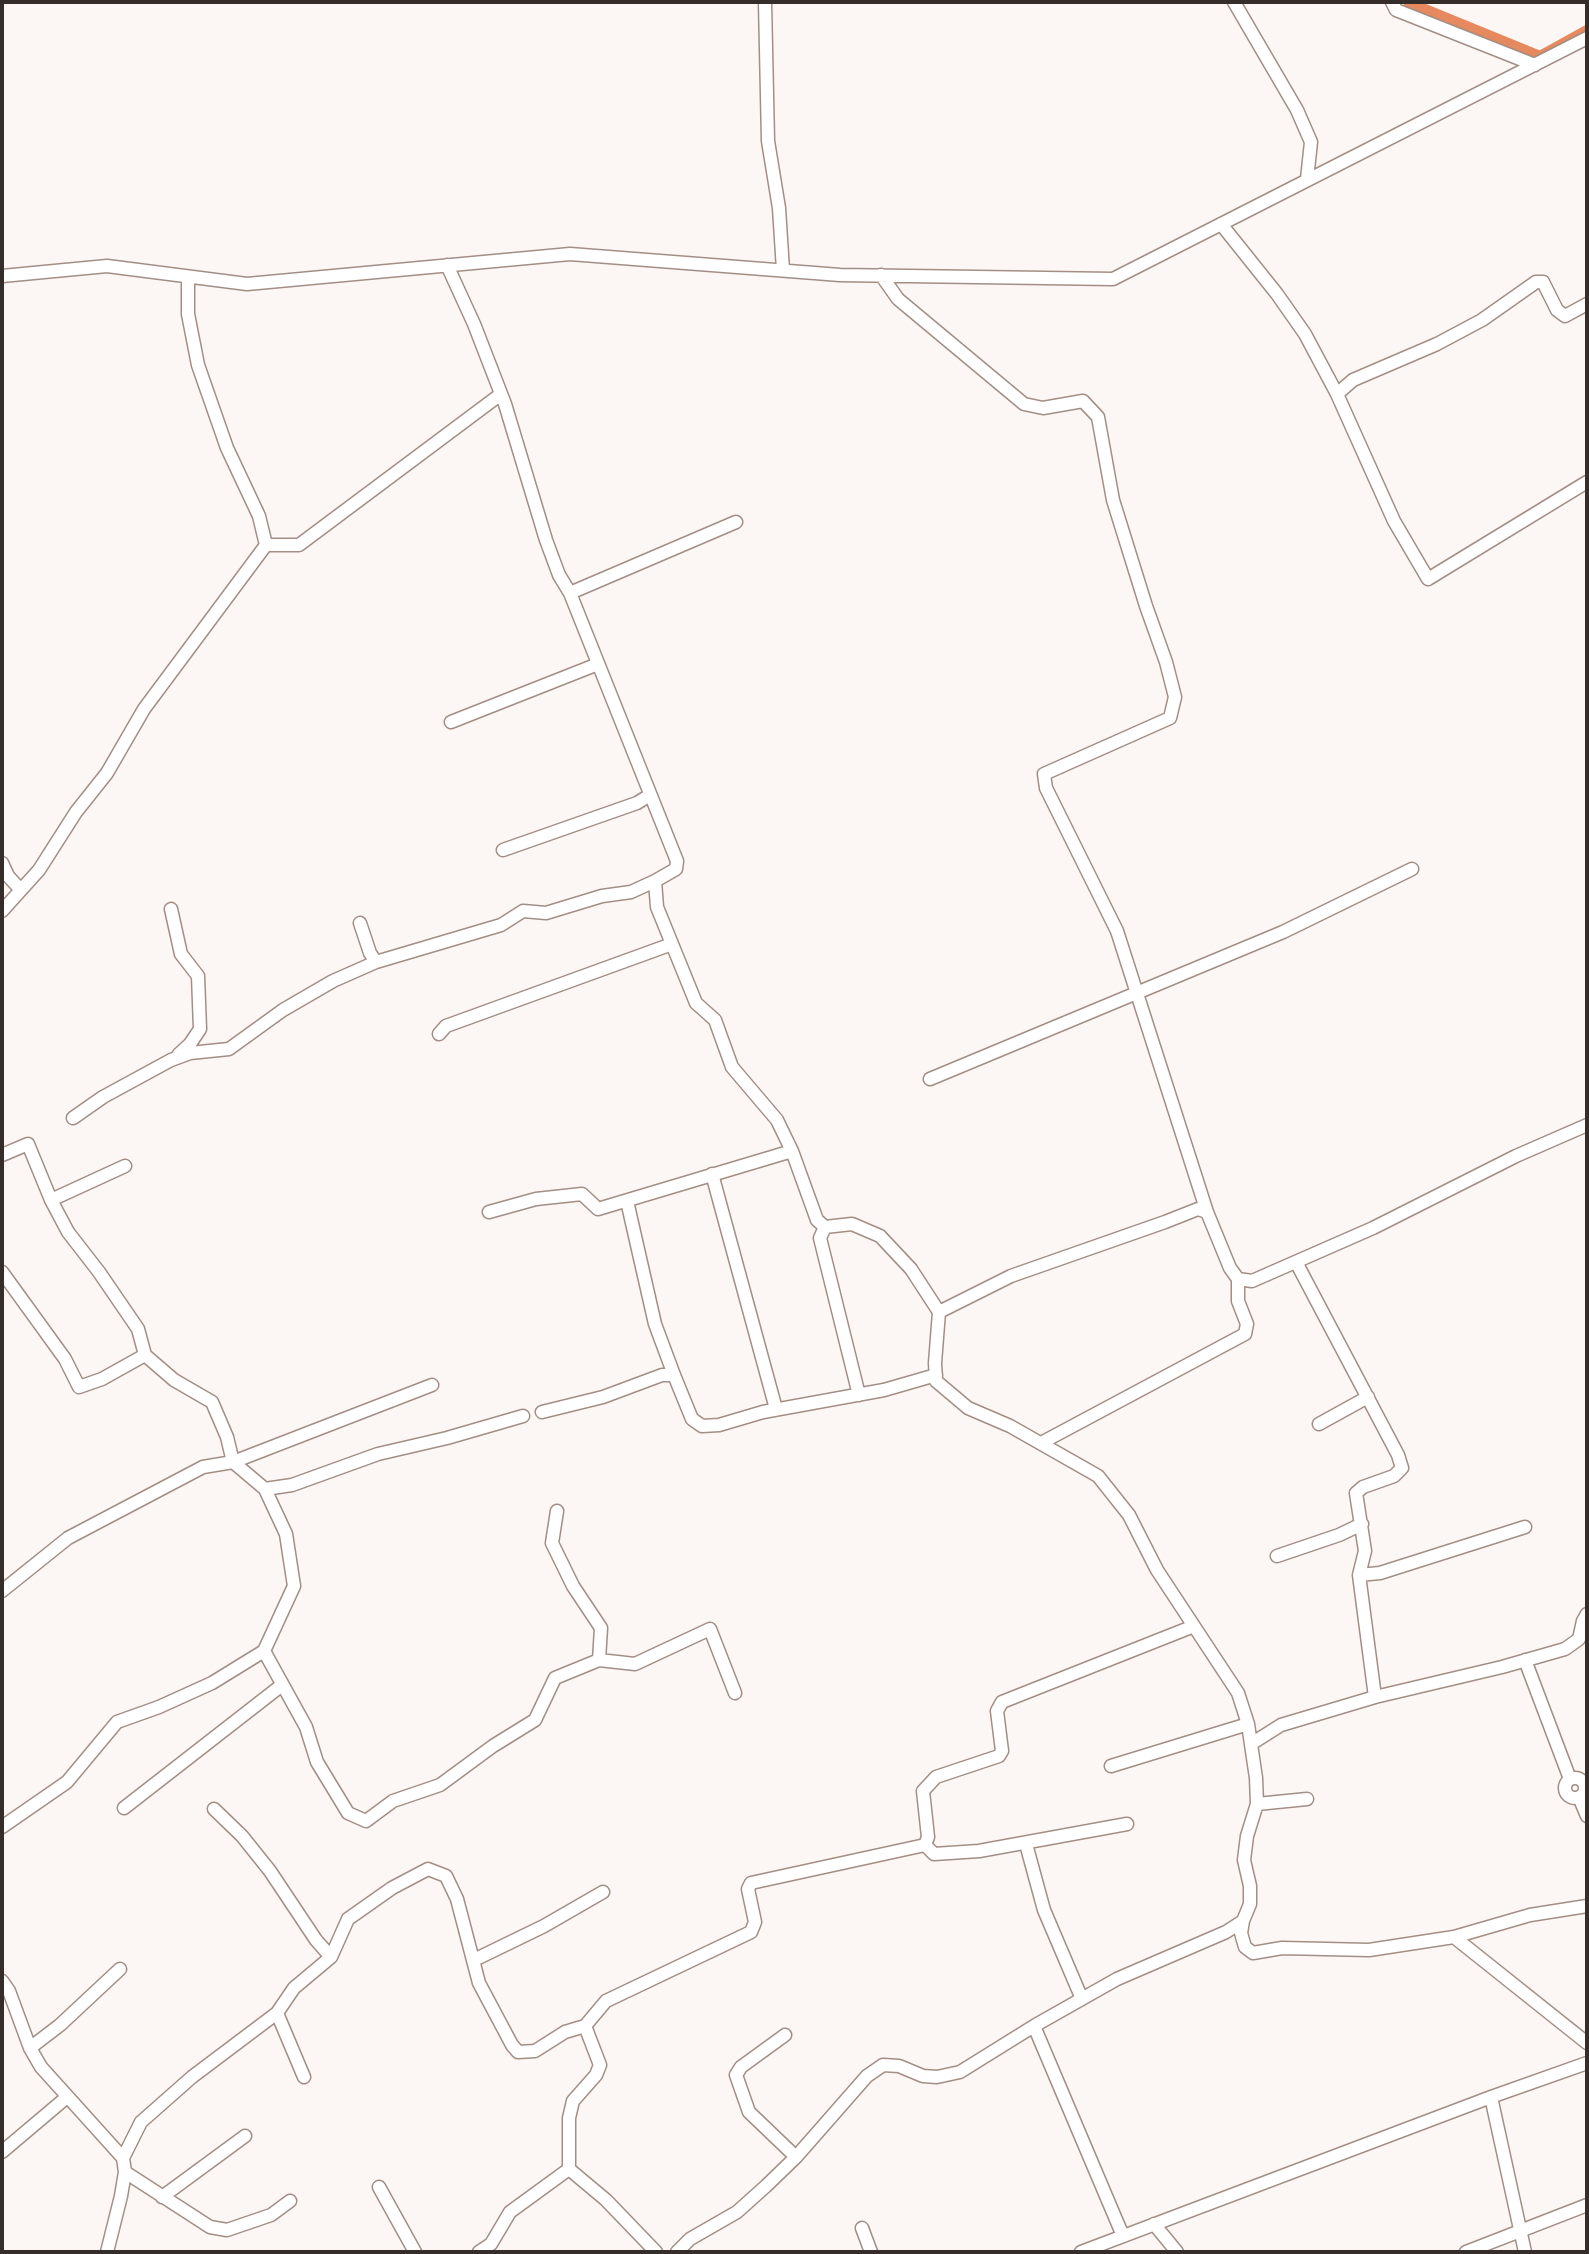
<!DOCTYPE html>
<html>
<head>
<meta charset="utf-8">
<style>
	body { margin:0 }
	#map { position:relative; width:1589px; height:2254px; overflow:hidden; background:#fcf7f5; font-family:Lato,sans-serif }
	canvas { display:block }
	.frame { position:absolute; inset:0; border:4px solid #352d29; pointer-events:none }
</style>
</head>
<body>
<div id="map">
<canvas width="1589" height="2254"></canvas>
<div class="frame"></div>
</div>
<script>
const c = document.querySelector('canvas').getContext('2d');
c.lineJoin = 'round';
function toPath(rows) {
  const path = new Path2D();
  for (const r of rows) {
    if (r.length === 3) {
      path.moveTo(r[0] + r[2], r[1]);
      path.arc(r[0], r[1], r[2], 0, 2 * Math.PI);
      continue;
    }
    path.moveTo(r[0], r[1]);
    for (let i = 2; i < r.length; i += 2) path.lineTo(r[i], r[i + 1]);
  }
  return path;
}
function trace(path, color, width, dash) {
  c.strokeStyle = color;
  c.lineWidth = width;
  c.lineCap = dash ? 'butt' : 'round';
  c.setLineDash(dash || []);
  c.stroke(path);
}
trace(toPath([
	[1408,2,1540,56,1587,30]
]), '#e6895e', 10);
const minor = toPath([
	[765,2,768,141,779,208,783,270],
	[1234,2,1297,110,1311,142,1307,179],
	[1392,2,1396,10,1535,65],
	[1221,224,1277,294,1305,334,1337,394,1394,521,1428,579,1587,482],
	[447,265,474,324,505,404,546,540,559,575,570,593,677,861,676,869,655,881,657,907,696,1003,715,1020,732,1067,777,1120,792,1151,817,1220,825,1227,852,1224,880,1236,911,1269,939,1312,935,1363,936,1381,968,1408,1010,1426,1098,1476,1129,1515,1157,1570,1238,1693,1248,1724,1256,1778,1257,1804,1247,1836,1244,1860,1250,1886,1250,1904,1243,1921,1241,1933,1245,1947,1253,1953,1282,1948,1369,1950,1454,1937,1587,2043],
	[881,275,898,299,1024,404,1043,408,1083,401,1098,417,1113,500,1146,606,1166,662,1175,697,1170,718,1044,774,1046,788,1117,931,1207,1212],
	[2,276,107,266,247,284,570,254,840,275,1113,279,1587,38],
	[188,277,188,314,198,365,227,448,259,516,266,545],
	[1337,394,1353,380,1437,344,1482,320,1536,282,1543,282,1557,310,1565,316,1587,304],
	[570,593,736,522],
	[451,722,598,664],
	[503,850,637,803,650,795],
	[2,863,8,876,20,889],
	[171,909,181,954,198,976,200,1029,190,1044,179,1054],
	[2,911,39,870,76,812,107,773,144,709,266,545,299,545,501,394],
	[360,923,370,953,376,962,501,925,523,911,546,913,602,896,631,892,655,881],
	[439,1034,446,1026,672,944],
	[930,1079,1283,932,1412,869],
	[73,1118,103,1097,171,1060,190,1053,229,1049,283,1010,333,981,376,962],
	[2,1155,28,1144,51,1200],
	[125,1166,51,1200,68,1232,99,1272,138,1329,145,1355,174,1380,212,1402,227,1437,233,1462,265,1489,286,1534,294,1586,264,1651,306,1727,317,1762,348,1813,366,1821,393,1801,440,1785,493,1746,535,1720,555,1678,599,1660,635,1664,710,1629,735,1693],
	[712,1174,776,1409],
	[627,1201,655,1324,674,1375],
	[489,1212,536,1199,582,1194,598,1209,792,1151],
	[825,1227,820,1238,859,1395],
	[1296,1262,1398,1455,1402,1468,1394,1476,1363,1487,1356,1493,1365,1551,1359,1575,1375,1697],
	[2,1272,65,1359,79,1387,102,1379,145,1355],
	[939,1312,1011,1276,1165,1222,1198,1209,1207,1212,1230,1268,1238,1279,1252,1281,1373,1228,1516,1156,1587,1125],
	[542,1412,603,1397,662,1375,674,1375,692,1419,702,1426,719,1425,763,1412,884,1390,936,1375],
	[1319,1424,1368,1397],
	[1041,1443,1245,1334,1247,1324,1238,1301,1238,1279],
	[265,1489,292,1485,378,1454,447,1438,523,1416],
	[557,1511,552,1543,573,1586,601,1628,599,1660],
	[1277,1556,1339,1535,1362,1524],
	[1359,1575,1380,1573,1525,1527],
	[2,1591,68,1538,203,1467,233,1462,432,1385],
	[1525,1660,1570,1779],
	[1251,1744,1281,1725,1375,1697,1502,1667,1565,1649,1579,1639,1583,1621,1587,1614],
	[1111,1766,1248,1724],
	[1575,1788,10],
	[1579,1797,1587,1816],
	[1257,1804,1307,1799],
	[124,1808,282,1685],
	[214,1809,242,1836,270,1871,316,1940,331,1957],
	[2,1827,67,1782,117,1722,159,1707,212,1683,264,1651],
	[1026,1844,1044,1910,1082,1999],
	[925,1845,934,1854,979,1851,1127,1824],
	[1454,1937,1530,1915,1587,1906],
	[474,1960,544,1926,603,1892],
	[2,1981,9,1991,30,2048,41,2067,123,2158,125,2172,121,2196,107,2252],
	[277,2013,304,2077],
	[1034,2026,1123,2236],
	[785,2035,741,2067,736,2075,749,2112,796,2157],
	[30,2048,60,2025,120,1969],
	[1491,2097,1525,2252],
	[2,2152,67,2097],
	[123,2158,141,2122,192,2077,277,2013,294,1988,331,1957,348,1919,392,1888,428,1869,446,1876,457,1899,479,1983,512,2045,518,2052,535,2051,565,2032,585,2026,606,2001,751,1932,755,1922,748,1889,751,1883,925,1845,928,1837,923,1791,936,1777,999,1756,1002,1751,997,1711,1002,1702,1194,1626],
	[569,2169,606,2200,656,2252],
	[125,2172,210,2227,227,2230,271,2215,290,2201],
	[379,2187,415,2252],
	[162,2197,245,2136],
	[1154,2224,1177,2252],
	[862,2228,871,2252],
	[479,2252,491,2244,510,2212,569,2169,569,2118,573,2101,596,2075,600,2065,585,2026],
	[677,2252,690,2239,737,2212,766,2186,796,2157,867,2076,883,2065,899,2066,923,2076,937,2077,960,2072,1034,2026,1117,1979,1226,1932,1243,1921],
	[1081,2252,1491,2097,1587,2063],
	[1466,2252,1587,2205]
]);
trace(minor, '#a38e85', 15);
trace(minor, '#fff', 12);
</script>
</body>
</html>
